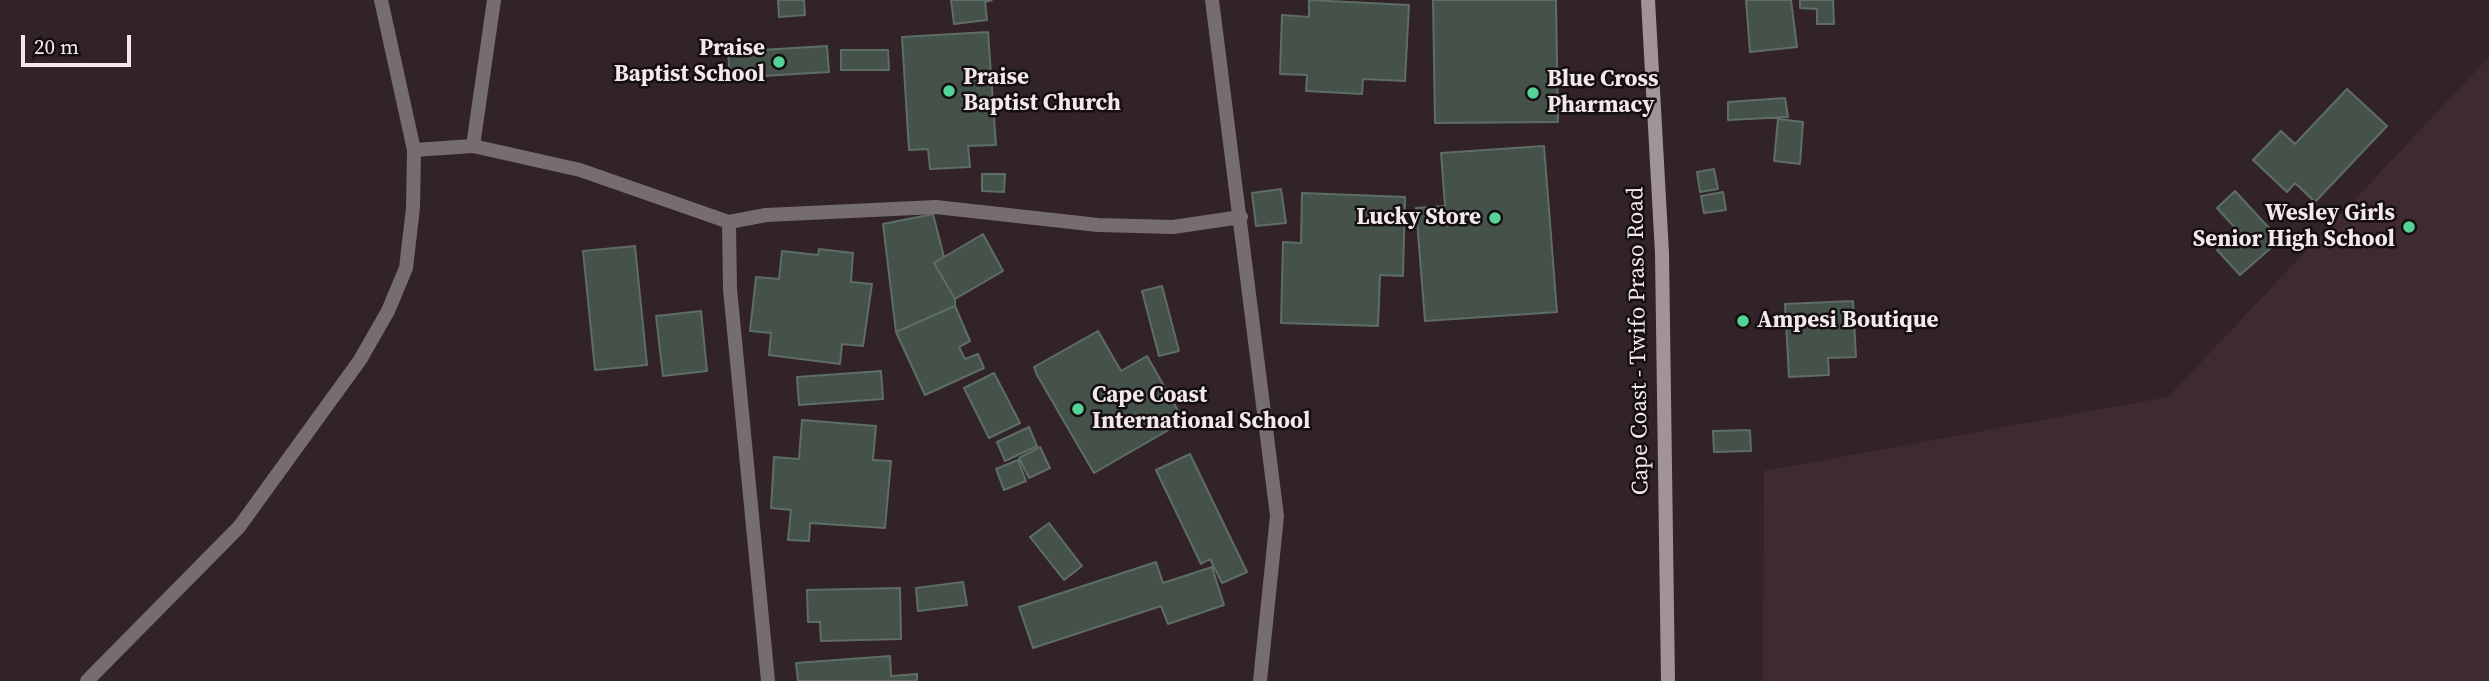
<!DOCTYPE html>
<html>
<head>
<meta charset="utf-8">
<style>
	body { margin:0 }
	#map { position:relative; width:2489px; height:681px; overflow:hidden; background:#312328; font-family:"Source Serif 4",serif }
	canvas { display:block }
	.scale { position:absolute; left:21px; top:35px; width:110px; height:32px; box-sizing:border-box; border:4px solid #f3e9ec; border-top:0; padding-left:9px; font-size:21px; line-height:24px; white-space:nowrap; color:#f3e9ec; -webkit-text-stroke:5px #140e10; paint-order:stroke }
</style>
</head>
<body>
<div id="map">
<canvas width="2489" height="681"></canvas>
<div class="scale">20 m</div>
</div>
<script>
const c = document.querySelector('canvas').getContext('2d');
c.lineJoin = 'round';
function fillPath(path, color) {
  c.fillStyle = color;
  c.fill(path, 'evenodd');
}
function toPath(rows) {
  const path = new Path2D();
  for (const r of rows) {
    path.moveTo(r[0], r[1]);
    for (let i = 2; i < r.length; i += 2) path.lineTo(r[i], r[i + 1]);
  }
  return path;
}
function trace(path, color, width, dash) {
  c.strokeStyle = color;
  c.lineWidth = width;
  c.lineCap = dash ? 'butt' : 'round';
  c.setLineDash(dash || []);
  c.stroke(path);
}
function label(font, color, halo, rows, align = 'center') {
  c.font = font + ' "Source Serif 4",serif';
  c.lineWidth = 5;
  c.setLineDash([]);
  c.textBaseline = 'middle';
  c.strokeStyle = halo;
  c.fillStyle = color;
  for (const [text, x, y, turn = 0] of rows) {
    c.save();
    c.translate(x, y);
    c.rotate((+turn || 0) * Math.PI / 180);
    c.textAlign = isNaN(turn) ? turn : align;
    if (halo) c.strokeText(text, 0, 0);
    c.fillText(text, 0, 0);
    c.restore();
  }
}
fillPath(toPath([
	[2489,57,2489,681,1763,681,1764,471,2168,397]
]), '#3f2a32');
const building = toPath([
	[778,0,804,0,805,15,779,17,778,0],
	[951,0,992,0,985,2,987,20,954,24,951,0],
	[1309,0,1409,5,1405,81,1363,79,1362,94,1306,91,1307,75,1280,74,1282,15,1309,17,1309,0],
	[1433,0,1556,0,1558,122,1435,123,1433,0],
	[1746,0,1791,0,1797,47,1750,52,1746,0],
	[1800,0,1833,0,1834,24,1817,24,1817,9,1800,8,1800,0],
	[988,32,996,145,968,146,970,167,930,169,928,149,909,150,902,37,988,32],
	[827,46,829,72,730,78,728,52,827,46],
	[841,50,888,50,889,70,841,70,841,50],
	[2347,89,2387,126,2315,202,2295,183,2287,192,2253,160,2281,131,2295,144,2347,89],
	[1785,98,1788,117,1728,120,1728,102,1785,98],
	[1778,119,1803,122,1800,164,1774,161,1778,119],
	[1544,146,1557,312,1425,321,1416,208,1445,206,1441,153,1544,146],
	[1714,169,1718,189,1700,192,1697,172,1714,169],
	[982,174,1005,174,1004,192,982,191,982,174],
	[1281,189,1286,223,1256,226,1252,193,1281,189],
	[2235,191,2280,240,2240,275,2217,250,2238,231,2217,208,2235,191],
	[1723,192,1726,210,1704,213,1701,196,1723,192],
	[1302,193,1405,197,1403,276,1380,275,1378,326,1281,323,1283,242,1301,243,1302,193],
	[933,214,944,257,934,263,955,299,955,306,896,332,883,224,933,214],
	[983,234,1003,271,955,299,934,263,983,234],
	[635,246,647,365,595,370,583,251,635,246],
	[819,249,853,253,851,282,872,284,863,346,842,344,840,364,769,355,771,333,750,331,756,277,779,279,782,251,818,255,819,249],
	[1162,286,1179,351,1159,356,1142,291,1162,286],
	[1853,301,1856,357,1828,358,1829,375,1789,377,1785,304,1853,301],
	[955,306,970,341,959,347,965,359,978,354,984,368,925,395,896,332,955,306],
	[701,311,707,371,663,376,656,316,701,311],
	[1098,331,1121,371,1147,356,1184,421,1094,473,1037,375,1034,367,1098,331],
	[881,371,883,399,799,405,797,377,881,371],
	[994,373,1020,423,989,438,964,388,994,373],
	[802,420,876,426,873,460,891,461,885,528,810,523,809,541,788,540,791,510,771,508,774,457,799,459,802,420],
	[1029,427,1037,446,1005,461,997,442,1029,427],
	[1750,430,1751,451,1714,452,1713,431,1750,430],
	[1040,447,1050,468,1029,478,1019,458,1040,447],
	[1190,454,1247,572,1222,583,1210,559,1201,564,1156,470,1190,454],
	[1018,460,1026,481,1004,490,996,469,1018,460],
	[1049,523,1082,566,1064,580,1030,537,1049,523],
	[1156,562,1163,583,1212,567,1224,605,1168,624,1161,606,1033,648,1019,607,1156,562],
	[963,582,967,605,918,611,916,588,963,582],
	[900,588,901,639,821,641,820,622,808,622,807,590,900,588],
	[890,656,891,676,917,674,917,681,798,681,796,663,890,656]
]);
fillPath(building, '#44524a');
trace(building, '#5e6d65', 2);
trace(toPath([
	[1212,0,1277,516,1260,681],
	[473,146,494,0],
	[414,150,473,146,580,170,729,222],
	[87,681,239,527,360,360,388,311,406,268,413,208,414,150,381,0],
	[768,681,730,289,729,222,766,215,936,207,1098,225,1173,227,1241,217]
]), '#756d70', 14);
trace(toPath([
	[1648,0,1662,253,1668,681]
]), '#a19499', 14);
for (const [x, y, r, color] of [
	[779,62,7,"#53d396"],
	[949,91,7,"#53d396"],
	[1533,93,7,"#53d396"],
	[1495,218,7,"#53d396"],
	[2409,227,7,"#53d396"],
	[1743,321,7,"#53d396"],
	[1078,409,7,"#53d396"]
]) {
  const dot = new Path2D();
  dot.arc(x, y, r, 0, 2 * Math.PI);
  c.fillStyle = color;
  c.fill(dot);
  trace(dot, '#140e10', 2.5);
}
label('bold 23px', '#f3e9ec', '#140e10', [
	["Praise",765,49,"right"],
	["Baptist School",765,75,"right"],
	["Praise",963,78],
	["Baptist Church",963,104],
	["Blue Cross",1547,80],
	["Pharmacy",1547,106],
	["Wesley Girls",2395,214,"right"],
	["Senior High School",2395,240,"right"],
	["Lucky Store",1481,218,"right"],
	["Ampesi Boutique",1757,321],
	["Cape Coast",1092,396],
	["International School",1092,422]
], 'left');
label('23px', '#f3e9ec', '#140e10', [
	["Cape Coast - Twifo Praso Road",1639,341,-91]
]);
</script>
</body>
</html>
